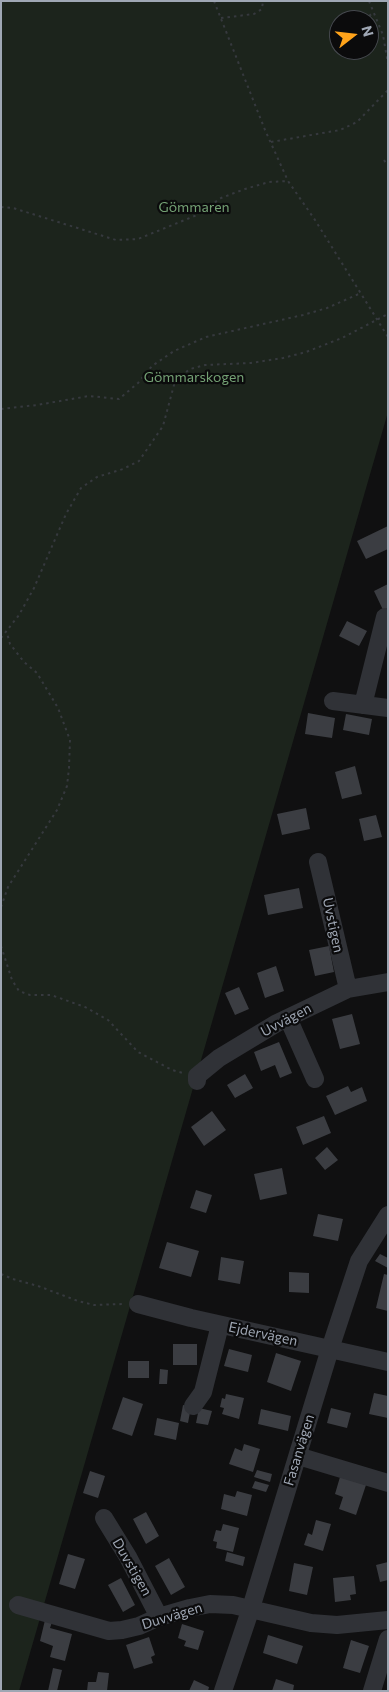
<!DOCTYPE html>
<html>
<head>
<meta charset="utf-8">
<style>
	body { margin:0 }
	#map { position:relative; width:389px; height:1692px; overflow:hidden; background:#101011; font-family:Commissioner,sans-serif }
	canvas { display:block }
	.frame { position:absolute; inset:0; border:2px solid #9fa7b4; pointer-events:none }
	.north { position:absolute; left:329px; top:10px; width:50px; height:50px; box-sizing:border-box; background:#0b0b0c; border:1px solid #46494f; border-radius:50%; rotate:74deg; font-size:14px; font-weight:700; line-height:20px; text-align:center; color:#9fa7b4 }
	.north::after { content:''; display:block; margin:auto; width:18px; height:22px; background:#ffa31a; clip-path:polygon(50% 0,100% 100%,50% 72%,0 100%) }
</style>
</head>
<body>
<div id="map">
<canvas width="389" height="1692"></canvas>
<div class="frame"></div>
<div class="north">N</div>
</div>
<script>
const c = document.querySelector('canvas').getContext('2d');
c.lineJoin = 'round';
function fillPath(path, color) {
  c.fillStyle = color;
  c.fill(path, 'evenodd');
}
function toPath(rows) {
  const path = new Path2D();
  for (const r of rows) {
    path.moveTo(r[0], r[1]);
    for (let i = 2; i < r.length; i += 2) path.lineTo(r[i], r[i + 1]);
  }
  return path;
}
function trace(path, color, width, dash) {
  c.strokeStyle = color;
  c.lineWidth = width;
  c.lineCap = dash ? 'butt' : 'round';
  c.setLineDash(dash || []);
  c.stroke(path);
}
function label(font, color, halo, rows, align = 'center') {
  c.font = font + ' Commissioner,sans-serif';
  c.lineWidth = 4.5;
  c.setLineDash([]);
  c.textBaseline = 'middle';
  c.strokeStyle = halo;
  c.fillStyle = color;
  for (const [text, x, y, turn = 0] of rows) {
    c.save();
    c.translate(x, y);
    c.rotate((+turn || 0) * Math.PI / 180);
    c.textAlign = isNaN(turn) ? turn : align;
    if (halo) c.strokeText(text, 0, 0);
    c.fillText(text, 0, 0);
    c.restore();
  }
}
fillPath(toPath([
	[1,1,388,1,388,412,19,1691,1,1691],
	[339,20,369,20,369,50,339,50]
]), '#1c241c');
fillPath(toPath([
	[388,526,388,549,366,559,357,541],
	[388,584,388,608,383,610,374,591],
	[347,621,367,631,359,646,339,636],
	[308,713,335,718,332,738,305,734],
	[346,714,372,719,369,735,343,730],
	[355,766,362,794,342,799,335,772],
	[306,808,310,829,282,835,277,814],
	[376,815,382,837,364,841,359,819],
	[299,888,303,908,268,915,264,895],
	[329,946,334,972,315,976,309,950],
	[276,966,284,991,265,998,257,973],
	[239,987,249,1009,235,1015,225,993],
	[352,1014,360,1044,340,1049,332,1019],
	[279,1042,292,1073,280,1078,275,1065,261,1071,254,1052],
	[245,1074,253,1088,235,1098,227,1085],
	[348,1086,351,1092,362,1087,367,1101,335,1115,326,1096],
	[212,1111,226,1130,204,1146,191,1127],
	[324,1116,331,1133,303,1145,296,1127],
	[327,1147,338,1160,325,1170,315,1158],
	[282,1168,287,1194,260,1200,254,1174],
	[196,1190,212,1195,206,1213,190,1208],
	[318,1214,343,1219,338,1241,313,1236],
	[167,1242,199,1251,191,1277,159,1268],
	[380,1254,388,1258,388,1268,375,1261],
	[221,1257,244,1261,240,1284,218,1280],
	[289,1272,309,1273,309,1293,289,1292],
	[384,1274,388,1275,388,1311,376,1308],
	[173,1344,197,1344,197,1365,173,1365],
	[229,1349,252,1355,248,1372,224,1366],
	[276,1353,301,1361,291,1391,267,1382],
	[128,1361,149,1361,149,1378,128,1378],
	[160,1369,168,1370,167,1384,159,1384],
	[374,1393,388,1396,388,1418,369,1414],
	[226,1394,244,1398,239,1419,222,1414,224,1408,220,1407,222,1398,225,1399],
	[123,1397,143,1404,132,1436,112,1429],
	[183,1405,191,1407,188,1423,180,1421],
	[199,1408,212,1411,208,1425,196,1423],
	[331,1408,351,1413,347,1428,327,1423],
	[261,1409,291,1416,288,1431,258,1424],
	[157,1418,179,1423,176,1440,154,1435],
	[244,1444,260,1449,253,1472,229,1464,235,1448,242,1451],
	[257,1470,272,1474,270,1482,254,1477],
	[90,1471,105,1476,98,1498,83,1493],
	[340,1477,366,1485,356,1515,339,1509,343,1497,335,1494],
	[255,1481,269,1485,266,1492,252,1488],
	[237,1491,252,1495,247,1516,221,1509,224,1494,235,1497],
	[146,1512,159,1536,146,1544,133,1519],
	[316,1520,331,1524,323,1551,304,1545,308,1533,312,1535],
	[223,1524,239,1528,233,1552,216,1548,217,1542,213,1541,216,1530,221,1531],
	[227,1552,245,1557,243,1566,225,1561],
	[68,1554,85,1559,75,1589,59,1584],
	[169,1558,185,1587,171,1595,155,1566],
	[388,1562,388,1580,380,1582,376,1565],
	[294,1563,313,1567,307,1595,289,1591],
	[354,1576,356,1594,350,1595,351,1600,335,1602,333,1578],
	[121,1578,135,1605,123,1612,108,1585],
	[45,1620,52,1622,50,1628,72,1634,65,1661,50,1657,53,1646,40,1641],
	[182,1624,204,1631,198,1650,184,1646,186,1641,178,1638],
	[268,1635,303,1646,297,1664,263,1653],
	[149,1637,155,1655,151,1657,153,1663,134,1669,126,1645],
	[351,1640,369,1646,360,1673,343,1668],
	[53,1668,62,1670,57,1691,48,1691],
	[98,1672,109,1673,107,1691,87,1691,88,1682,96,1682],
	[276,1679,294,1685,293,1691,272,1691],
	[194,1680,209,1687,208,1691,189,1691]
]), '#3b3d42');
trace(toPath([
	[214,1,265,130,288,181,315,220,388,337],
	[369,1,383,35,388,64],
	[221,18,254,14,262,9,263,1],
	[364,20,374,12],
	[271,142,340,130,357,122,388,90],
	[384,160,388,166],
	[1,207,13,208,116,240,138,239,197,215,221,198,245,189,269,182,288,181],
	[1,409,37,405,89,396,119,399,138,383,152,366,174,351,206,337,303,315,327,308,361,293],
	[1,638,19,615,34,588,66,514,81,488,97,477,123,469,139,461,163,426,174,385,180,377,190,369,205,365,251,363,283,358,306,352,342,338,388,314],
	[1,907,8,887,57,810,67,786,69,768,70,740,58,708,37,673,24,662,10,644,7,633],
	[1,946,12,980,19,991,30,995,51,995,85,1007,108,1020,138,1052,172,1070,183,1073],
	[1,1274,13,1279,38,1286,78,1301,94,1305,123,1304]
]), '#36393e', 2, [2.5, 4]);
trace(toPath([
	[333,701,388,708],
	[363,705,385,617],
	[318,862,348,989],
	[288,1018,315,1079],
	[197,1081,197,1076,219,1058,277,1023,348,989,388,982],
	[138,1304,191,1318,388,1362],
	[193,1406,203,1392,220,1325],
	[298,1456,388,1483],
	[104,1518,128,1557,159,1617],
	[18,1605,109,1631,122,1630,139,1626,159,1617,190,1608,210,1604,233,1605,311,1623,337,1625,388,1620],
	[223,1691,251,1608,330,1349,359,1261,388,1215],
	[372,1691,388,1639]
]), '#303237', 18);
label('14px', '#74a174', '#0b0b0c', [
	["Gömmaren",194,207],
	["Gömmarskogen",194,377]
]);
label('14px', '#9fa7b4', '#0b0b0c', [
	["Uvstigen",333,925,78],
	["Uvvägen",286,1020,-28],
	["Ejdervägen",263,1334,12],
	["Fasanvägen",299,1450,-73],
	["Duvstigen",132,1567,60],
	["Duvvägen",172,1616,-17]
]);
</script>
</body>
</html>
